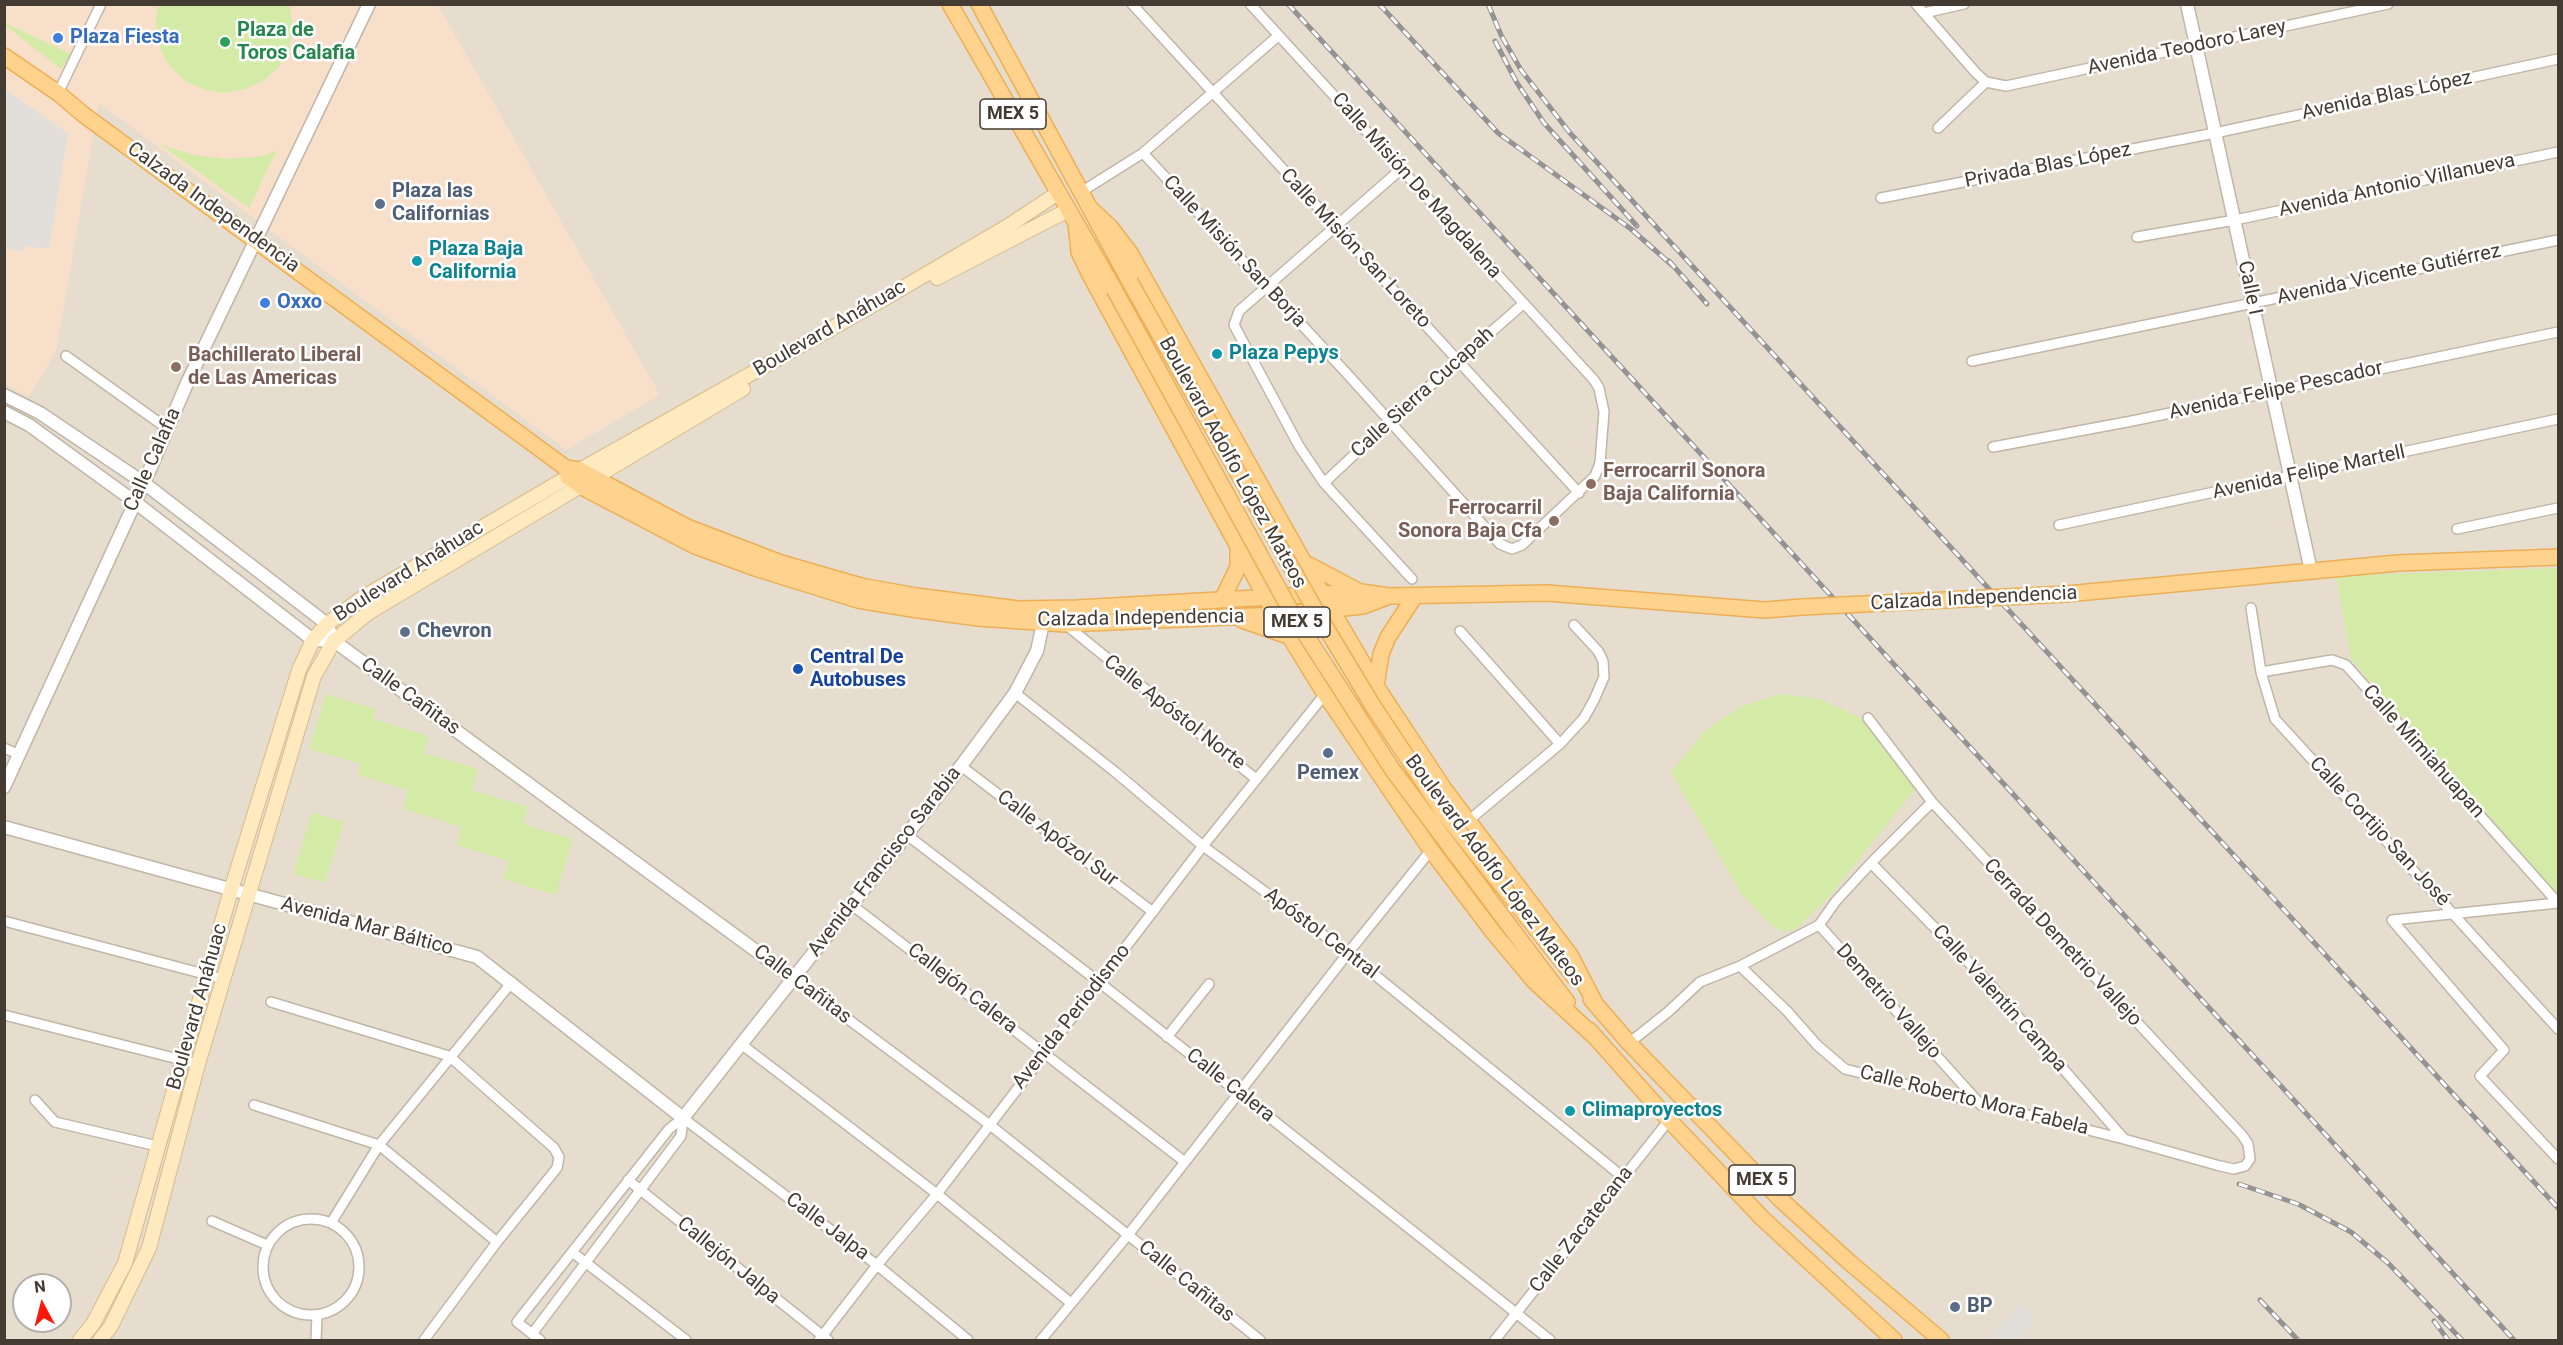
<!DOCTYPE html>
<html>
<head>
<meta charset="utf-8">
<style>
	body { margin:0 }
	#map { position:relative; width:2563px; height:1345px; overflow:hidden; background:#f3ece2; font-family:Roboto,sans-serif }
	canvas { display:block }
	.frame { position:absolute; inset:0; border:6px solid #443b32; pointer-events:none }
	.north { position:absolute; left:12px; top:1273px; width:60px; height:60px; box-sizing:border-box; background:#fff; border:2px solid #b4b1ad; border-radius:50%; rotate:353deg; font-size:16px; font-weight:700; line-height:24px; text-align:center; color:#443b32 }
	.north::after { content:''; display:block; margin:auto; width:21px; height:27px; background:#ff170c; clip-path:polygon(50% 0,100% 100%,50% 72%,0 100%) }
</style>
</head>
<body>
<div id="map">
<canvas width="2563" height="1345"></canvas>
<div class="frame"></div>
<div class="north">N</div>
</div>
<script>
const c = document.querySelector('canvas').getContext('2d');
c.lineJoin = 'round';
function fillPath(path, color) {
  c.fillStyle = color;
  c.fill(path, 'evenodd');
}
function toPath(rows) {
  const path = new Path2D();
  for (const r of rows) {
    if (r.length === 3) {
      path.moveTo(r[0] + r[2], r[1]);
      path.arc(r[0], r[1], r[2], 0, 2 * Math.PI);
      continue;
    }
    path.moveTo(r[0], r[1]);
    for (let i = 2; i < r.length; i += 2) path.lineTo(r[i], r[i + 1]);
  }
  return path;
}
function trace(path, color, width, dash) {
  c.strokeStyle = color;
  c.lineWidth = width;
  c.lineCap = dash ? 'butt' : 'round';
  c.setLineDash(dash || []);
  c.stroke(path);
}
function label(font, color, halo, rows, align = 'center') {
  c.font = font + ' Roboto,sans-serif';
  c.lineWidth = 5;
  c.setLineDash([]);
  c.textBaseline = 'middle';
  c.strokeStyle = halo;
  c.fillStyle = color;
  for (const [text, x, y, turn = 0] of rows) {
    c.save();
    c.translate(x, y);
    c.rotate((+turn || 0) * Math.PI / 180);
    c.textAlign = isNaN(turn) ? turn : align;
    if (halo) c.strokeText(text, 0, 0);
    c.fillText(text, 0, 0);
    c.restore();
  }
}
fillPath(toPath([
	[5,5,2558,5,2558,1340,5,1340],
	[24,1285,60,1285,60,1321,24,1321]
]), '#e7ddcf');
fillPath(toPath([
	[4,5,438,5,660,395,566,450,99,103,56,351,29,397,5,384]
]), '#f7dfca');
fillPath(toPath([
	[159,5,290,5,293,31,288,51,278,68,263,81,245,89,225,93,206,90,187,82,172,69,162,53,156,34,156,15],
	[4,23,5,23,71,54,61,69,5,25],
	[161,145,194,155,226,159,264,156,277,150,249,208],
	[2558,568,2558,892,2556,892,2351,659,2336,576],
	[326,694,376,709,373,719,429,736,424,753,478,769,472,790,528,807,523,824,573,839,556,895,503,879,509,861,456,845,462,827,403,809,408,790,358,775,361,764,309,749],
	[1781,694,1821,699,1863,719,1917,787,1828,898,1795,930,1781,931,1768,922,1741,893,1671,772,1706,730,1742,706],
	[312,812,344,822,325,883,293,874]
]), '#d3eba7');
fillPath(toPath([
	[4,88,68,134,49,249,27,246,22,251,9,249,5,245],
	[2021,1302,2036,1317,2026,1329,2030,1333,2027,1337,2031,1340,1989,1340]
]), '#e2dfdb');
const minor = toPath([
	[1132,4,1579,493],
	[1916,4,1976,73,1986,82,2006,86,2388,4],
	[1924,13,1964,4],
	[58,93,101,4],
	[1938,128,1986,82],
	[1143,153,1350,377,1500,544,1512,549,1522,545,1595,476,1600,463,1604,412,1599,388,1594,380,1250,4],
	[1400,170,1239,311,1234,325,1299,446,1324,483,1412,579],
	[1081,192,1143,153,1278,36],
	[1881,198,2215,133,2558,59],
	[2137,237,2235,220,2558,152],
	[66,356,168,429],
	[1972,361,2558,240],
	[1993,447,2132,421,2558,332],
	[1324,483,1390,421,1523,304],
	[2059,525,2558,419],
	[2457,529,2558,508],
	[2251,608,2261,672,2275,719,2558,1029],
	[1065,624,1256,779],
	[1460,631,1560,744],
	[2261,672,2332,660,2346,665,2558,903],
	[1015,693,1114,771,1203,846,1348,953,1624,1178],
	[4,748,20,755],
	[961,766,1153,912],
	[1932,802,1871,863,1836,901,1819,925,1981,1105],
	[1468,821,1560,744,1584,718,1594,700,1604,677,1603,661,1598,651,1574,625],
	[907,835,1099,982,1550,1340],
	[1871,863,1987,981,2124,1139],
	[852,905,1185,1162],
	[2392,920,2504,1050,2480,1076,2558,1159],
	[2392,920,2558,903],
	[4,921,223,979],
	[1740,966,1787,1011,1817,1045,1845,1069,2124,1139,2220,1166,2234,1169,2245,1166,2250,1159,2248,1144,2242,1135,1932,802,1868,718],
	[793,978,990,1125,1260,1340],
	[271,1002,449,1056,554,1148,559,1157,557,1168,497,1242,424,1340],
	[4,1015,198,1064],
	[1167,1037,1209,984],
	[1629,1043,1668,1012,1700,982,1740,966,1819,925],
	[741,1044,937,1194,1071,1303],
	[35,1100,55,1122,157,1146],
	[254,1105,379,1145,497,1242],
	[683,1118,877,1265,968,1340],
	[628,1180,828,1340],
	[311,1267,48],
	[212,1221,267,1245],
	[331,1223,379,1145,512,982],
	[572,1252,686,1340],
	[532,1334,681,1136,683,1118],
	[316,1340,317,1315],
	[540,1340,517,1322,669,1129,683,1118],
	[819,1340,877,1265,937,1194,1203,846,1325,694],
	[1041,1340,1128,1235,1348,953,1431,850],
	[1495,1340,1669,1120]
]);
const tertiary = toPath([
	[2187,4,2311,571],
	[4,395,40,413,144,483,327,624,334,641],
	[4,412,29,425,135,502,313,640,334,641],
	[334,641,793,978],
	[4,787,144,483,188,381,369,4],
	[4,827,477,957,683,1118,961,766,1015,693,1037,651,1043,623]
]);
const secondary = toPath([
	[937,278,1068,210],
	[80,1340,93,1324,125,1263,231,890,299,670,313,640,327,624,362,598,580,470,889,296,1008,226,1058,193],
	[100,1340,111,1326,149,1248,198,1064,314,676,334,641,368,613,743,389]
]);
const primary = toPath([
	[950,4,1114,289],
	[979,4,1130,282],
	[4,56,58,93,84,115,566,468,580,470,687,527,781,563,861,586,916,596,1018,609,1077,608,1361,592,1389,596,1547,593,1765,610,1802,607],
	[1091,209,1111,228,1130,253,1303,561,1376,686,1444,789,1570,955,1596,1005],
	[1076,223,1079,252,1090,275,1265,596,1325,694,1431,850,1493,932,1534,981,1594,1036],
	[566,468,568,477,582,487,695,546,755,568,858,600,912,609,978,618,1065,624,1276,615,1363,606,1387,597],
	[1305,563,1358,591],
	[2066,594,2398,563,2558,557],
	[1222,600,1238,567,1238,547],
	[1242,620,1288,636],
	[1376,686,1381,654,1388,637,1415,596],
	[1515,902,1575,978],
	[1514,932,1567,1002],
	[1591,999,1629,1043,1780,1199,1848,1261,1941,1340],
	[1589,1030,1669,1120,1763,1219,1894,1340]
]);
trace(minor, '#c1b5a7', 12);
trace(tertiary, '#c1b5a7', 15);
trace(secondary, '#d6bc8d', 16);
trace(primary, '#ecaf56', 18);
trace(minor, '#fff', 9);
trace(tertiary, '#fff', 12);
trace(secondary, '#ffe9bf', 14);
trace(primary, '#ffd38e', 15);
const rail = toPath([
	[1288,4,2514,1340],
	[1379,4,1498,133,1631,229,1673,266],
	[1488,4,1501,35,1521,70,1570,133,2558,1208],
	[1495,41,1517,83,1544,123,1637,226],
	[1669,261,1707,304],
	[2239,1184,2298,1204,2351,1232,2388,1263,2462,1340],
	[2260,1300,2298,1340],
	[2434,1321,2448,1340]
]);
trace(rail, '#939393', 5);
trace(rail, '#fff', 3, [9]);
const primaryBridge = toPath([
	[1130,282,1317,613,1373,706,1444,813,1515,902],
	[1114,289,1293,615,1392,769,1514,932],
	[1802,607,2066,594]
]);
trace(primaryBridge, '#ecaf56', 18, []);
trace(primaryBridge, '#ffd38e', 15);
for (const [x, y, r, color] of [
	[58,38,6,"#3f7fe0"],
	[225,42,6,"#2e9e5b"],
	[380,204,6,"#5c6f8a"],
	[417,261,6,"#0f9aa8"],
	[265,303,6,"#3f7fe0"],
	[1217,354,6,"#0f9aa8"],
	[176,367,6,"#8d6e63"],
	[1591,484,6,"#8d6e63"],
	[1554,521,6,"#8d6e63"],
	[405,632,6,"#5c6f8a"],
	[798,669,6,"#1a4fb4"],
	[1328,753,6,"#5c6f8a"],
	[1570,1111,6,"#0f9aa8"],
	[1955,1307,6,"#5c6f8a"]
]) {
  const dot = new Path2D();
  dot.arc(x, y, r, 0, 2 * Math.PI);
  c.fillStyle = color;
  c.fill(dot);
  trace(dot, '#fff', 2);
}
for (const [x, y, w] of [
	[1013,114,66],
	[1297,622,66],
	[1762,1180,66]
]) {
  const box = new Path2D();
  box.roundRect(x - w / 2, y - 15, w, 30, 4.5);
  c.fillStyle = '#fff';
  c.fill(box);
  trace(box, '#443b32', 1.5);
}
label('bold 18px', '#443b32', null, [
	["MEX 5",1013,114],
	["MEX 5",1297,622],
	["MEX 5",1762,1180]
]);
label('bold 20px', '#27864d', '#fff', [
	["Plaza de",237,31],
	["Toros Calafia",237,54]
], 'left');
label('bold 20px', '#366cbe', '#fff', [
	["Plaza Fiesta",70,38],
	["Oxxo",277,303]
], 'left');
label('20px', '#443b32', '#fff', [
	["Avenida Teodoro Larey",2187,48,-12],
	["Avenida Blas López",2387,96,-12],
	["Privada Blas López",2048,166,-11],
	["Calle Misión De Magdalena",1416,186,48],
	["Avenida Antonio Villanueva",2397,186,-12],
	["Calzada Independencia",213,208,36],
	["Calle Misión San Loreto",1355,249,47],
	["Calle Misión San Borja",1234,252,47],
	["Avenida Vicente Gutiérrez",2389,275,-12],
	["Calle I",2249,288,78],
	["Boulevard Anáhuac",830,329,-30],
	["Avenida Felipe Pescador",2276,391,-12],
	["Calle Sierra Cucapah",1423,393,-42],
	["Calle Calafia",153,460,-66],
	["Boulevard Adolfo López Mateos",1232,463,61],
	["Avenida Felipe Martell",2309,473,-12],
	["Boulevard Anáhuac",409,572,-32],
	["Calzada Independencia",1974,599,-3],
	["Calzada Independencia",1141,619,-1],
	["Calle Cañitas",410,697,36],
	["Calle Apóstol Norte",1174,713,38],
	["Calle Mimiahuapan",2423,752,48],
	["Calle Cortijo San José",2379,832,47],
	["Calle Apózol Sur",1057,839,37],
	["Avenida Francisco Sarabia",885,862,-52],
	["Boulevard Adolfo López Mateos",1494,871,53],
	["Avenida Mar Báltico",367,927,15],
	["Apóstol Central",1321,934,37],
	["Cerrada Demetrio Vallejo",2062,943,47],
	["Calle Cañitas",802,985,37],
	["Callejón Calera",962,989,38],
	["Calle Valentín Campa",1999,999,48],
	["Demetrio Vallejo",1888,1002,48],
	["Boulevard Anáhuac",198,1007,-74],
	["Avenida Periodismo",1072,1017,-52],
	["Calle Calera",1230,1086,38],
	["Calle Roberto Mora Fabela",1974,1101,14],
	["Calle Jalpa",827,1227,37],
	["Calle Zacatecana",1582,1230,-52],
	["Callejón Jalpa",728,1261,39],
	["Calle Cañitas",1186,1282,39]
]);
label('bold 20px', '#4e5e75', '#fff', [
	["Plaza las",392,192],
	["Californias",392,215],
	["Chevron",417,632],
	["Pemex",1328,774,"center"],
	["BP",1967,1307]
], 'left');
label('bold 20px', '#0d838f', '#fff', [
	["Plaza Baja",429,250],
	["California",429,273],
	["Plaza Pepys",1229,354],
	["Climaproyectos",1582,1111]
], 'left');
label('bold 20px', '#785e54', '#fff', [
	["Bachillerato Liberal",188,356],
	["de Las Americas",188,379],
	["Ferrocarril Sonora",1603,472],
	["Baja California",1603,495],
	["Ferrocarril",1542,509,"right"],
	["Sonora Baja Cfa",1542,532,"right"]
], 'left');
label('bold 20px', '#164399', '#fff', [
	["Central De",810,658],
	["Autobuses",810,681]
], 'left');
</script>
</body>
</html>
